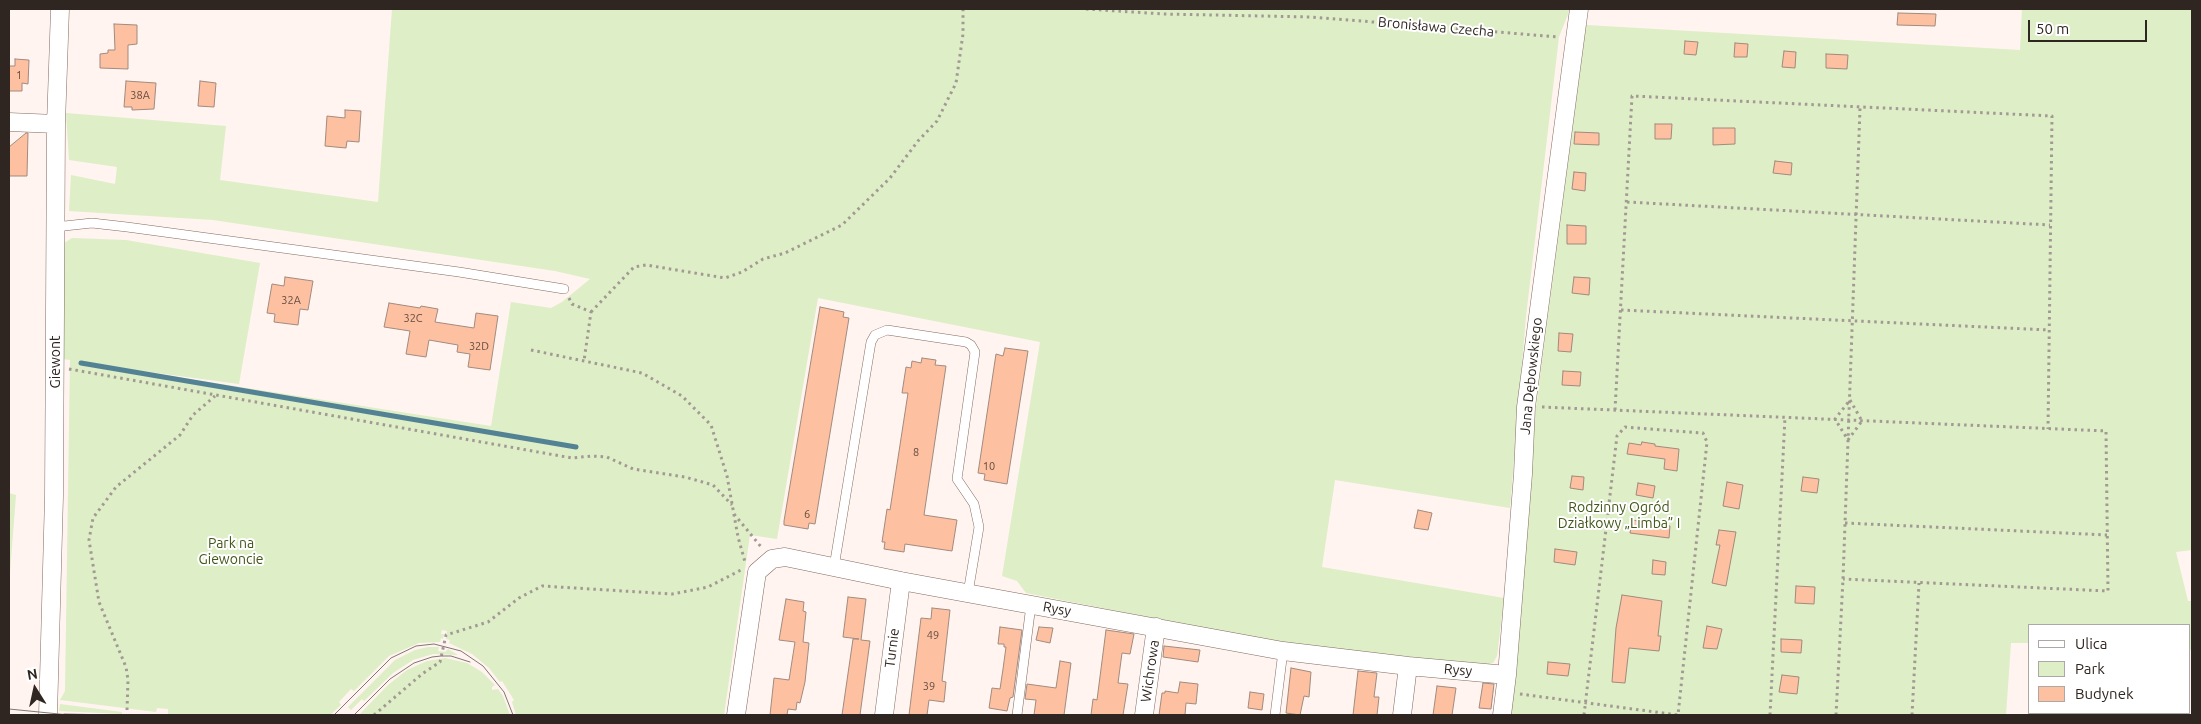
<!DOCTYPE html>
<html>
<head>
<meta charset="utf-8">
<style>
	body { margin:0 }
	#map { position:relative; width:2201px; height:724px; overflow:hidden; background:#fff4ef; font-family:Ubuntu,sans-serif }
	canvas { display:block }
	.frame { position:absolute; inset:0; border:10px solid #302621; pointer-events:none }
	.legend { position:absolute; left:2028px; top:624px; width:162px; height:90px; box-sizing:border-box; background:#fff; border:1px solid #aca8a6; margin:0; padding:6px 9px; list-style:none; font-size:15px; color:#302621 }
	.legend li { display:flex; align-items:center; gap:10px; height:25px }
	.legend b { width:25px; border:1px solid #aca8a6 }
	.north { position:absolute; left:10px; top:664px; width:50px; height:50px; -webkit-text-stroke:4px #fff; paint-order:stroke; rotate:350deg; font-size:14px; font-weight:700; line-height:20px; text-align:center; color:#302621 }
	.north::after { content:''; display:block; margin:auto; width:18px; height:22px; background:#302621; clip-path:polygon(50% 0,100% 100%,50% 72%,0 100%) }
	.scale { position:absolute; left:2028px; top:20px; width:119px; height:22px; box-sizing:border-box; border:2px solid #302621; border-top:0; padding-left:6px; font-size:15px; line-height:18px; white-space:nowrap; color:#302621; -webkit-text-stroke:4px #fff; paint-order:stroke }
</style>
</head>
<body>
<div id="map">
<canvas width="2201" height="724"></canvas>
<div class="frame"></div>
<ul class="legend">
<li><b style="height:6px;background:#fff"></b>Ulica</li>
<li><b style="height:14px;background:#deeec6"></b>Park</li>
<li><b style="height:14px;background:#fdc0a1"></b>Budynek</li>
</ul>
<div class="north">N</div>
<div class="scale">50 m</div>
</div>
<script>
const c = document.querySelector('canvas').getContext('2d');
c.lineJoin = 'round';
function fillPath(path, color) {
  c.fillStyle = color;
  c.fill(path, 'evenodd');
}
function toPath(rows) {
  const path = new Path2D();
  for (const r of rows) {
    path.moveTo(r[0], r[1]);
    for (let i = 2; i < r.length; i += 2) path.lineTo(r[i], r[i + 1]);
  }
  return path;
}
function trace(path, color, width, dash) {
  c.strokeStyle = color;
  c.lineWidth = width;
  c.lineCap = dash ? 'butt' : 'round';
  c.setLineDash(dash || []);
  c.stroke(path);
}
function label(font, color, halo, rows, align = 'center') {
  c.font = font + ' Ubuntu,sans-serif';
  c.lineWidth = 4;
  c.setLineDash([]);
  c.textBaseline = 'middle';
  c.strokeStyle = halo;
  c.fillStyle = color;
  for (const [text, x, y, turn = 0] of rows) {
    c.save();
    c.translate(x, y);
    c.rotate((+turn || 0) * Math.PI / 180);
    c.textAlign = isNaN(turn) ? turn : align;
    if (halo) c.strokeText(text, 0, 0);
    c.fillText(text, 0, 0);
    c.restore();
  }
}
fillPath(toPath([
	[392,9,1570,9,1559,37,1526,316,1510,508,1335,480,1322,567,1504,598,1497,656,1493,663,1482,666,1288,645,1026,593,1017,581,1002,576,1040,342,818,298,777,539,750,535,724,715,516,715,512,702,514,700,502,681,500,682,489,668,472,654,449,643,450,640,446,639,447,631,442,630,441,634,444,634,443,639,441,638,440,642,419,643,389,656,354,691,351,689,339,702,341,705,330,715,176,715,168,714,168,709,157,708,156,712,60,700,65,691,70,360,62,359,64,243,72,238,126,240,260,263,239,384,112,367,491,426,511,302,551,308,562,302,590,279,555,271,213,220,69,211,71,175,115,184,117,167,69,160,66,113,226,126,220,180,378,202],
	[2022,9,2192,9,2192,550,2176,552,2188,601,2192,601,2192,650,2190,650,2190,625,2030,625,2030,643,2011,643,2006,715,1510,715,1515,675,1535,415,1586,25,2020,50],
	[9,493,16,495,9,586],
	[428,647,439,647,438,651,445,652,448,649,458,655,433,654,413,660,393,673,364,701,362,699,351,710,348,707,395,660,415,650],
	[445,658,467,663,482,672,495,685,492,687,492,690,498,689,503,696,510,715,359,715,388,685,407,670,427,661],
	[60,704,122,712,122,714,59,711]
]), '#deeec6');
trace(toPath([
	[81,363,576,447]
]), '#538294', 5);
const building = toPath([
	[1898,13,1936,14,1935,26,1897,25,1898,13],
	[114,24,137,25,137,44,128,45,128,69,100,68,100,54,108,53,108,50,115,50,114,24],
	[1685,41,1698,42,1696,55,1684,54,1685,41],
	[1735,43,1748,44,1747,57,1734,57,1735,43],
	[1784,51,1796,52,1795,68,1782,67,1784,51],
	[1826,54,1848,55,1847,69,1826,68,1826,54],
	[15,59,29,60,28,84,22,83,22,91,9,91,9,66,15,66,15,59],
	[126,81,156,83,154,109,132,110,132,107,124,107,126,81],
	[200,81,216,83,214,107,198,106,200,81],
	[345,110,361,111,359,142,347,141,346,148,325,146,327,116,345,118,345,110],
	[1655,124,1672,124,1671,139,1655,139,1655,124],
	[1713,128,1735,128,1735,144,1713,145,1713,128],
	[1575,132,1599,133,1599,145,1574,144,1575,132],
	[26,133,28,133,27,176,9,176,9,147,26,133],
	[1775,161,1792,163,1791,175,1773,173,1775,161],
	[1574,172,1586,173,1585,191,1572,189,1574,172],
	[1567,225,1586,226,1586,244,1567,244,1567,225],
	[285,277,313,281,308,310,300,309,298,325,274,322,275,314,267,313,272,284,284,286,285,277],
	[1574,277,1590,278,1589,295,1572,293,1574,277],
	[389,303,420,308,421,306,438,309,435,322,474,328,476,313,498,316,490,370,468,367,470,354,457,352,458,345,429,340,426,357,406,354,410,331,384,327,389,303],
	[820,307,844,312,843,317,849,318,815,524,809,523,808,529,784,525,784,521,820,307],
	[1559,333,1573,334,1571,352,1558,351,1559,333],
	[1005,348,1028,351,1007,484,984,480,985,474,978,473,996,354,1003,356,1005,348],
	[922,358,936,360,935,365,946,366,924,515,957,520,952,551,905,544,904,552,884,549,885,542,882,542,887,509,890,510,908,393,902,393,906,367,911,368,912,361,921,363,922,358],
	[1563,371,1581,372,1580,386,1562,385,1563,371],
	[1642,442,1655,444,1655,446,1679,449,1677,471,1664,469,1665,459,1627,454,1629,443,1641,445,1642,442],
	[1572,476,1584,477,1583,490,1570,488,1572,476],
	[1803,477,1819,479,1817,493,1801,491,1803,477],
	[1727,482,1743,485,1739,509,1723,506,1727,482],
	[1638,483,1655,486,1653,498,1636,495,1638,483],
	[1418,510,1432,513,1428,530,1414,528,1418,510],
	[1632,520,1670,526,1669,538,1630,533,1632,520],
	[1719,530,1736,532,1726,586,1712,583,1720,545,1716,545,1719,530],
	[1555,549,1577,552,1575,565,1554,562,1555,549],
	[1653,560,1666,562,1665,575,1652,574,1653,560],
	[1796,586,1815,587,1814,604,1795,603,1796,586],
	[1622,595,1662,601,1658,636,1661,636,1659,651,1629,648,1625,683,1612,682,1616,628,1622,595],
	[848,597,866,599,861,640,870,641,860,715,842,715,853,639,859,639,843,637,848,597],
	[786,599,804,602,803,611,806,612,803,642,809,643,805,682,800,703,797,702,796,710,788,709,787,715,770,715,774,678,789,680,795,642,779,640,786,599],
	[932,608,950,610,942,681,946,682,944,702,929,700,927,715,909,715,921,618,931,619,932,608],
	[1707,626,1722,629,1717,649,1703,648,1707,626],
	[1000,627,1022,630,1013,697,1010,698,1007,711,989,708,992,688,1000,689,1003,669,1006,647,1004,647,1004,644,998,644,1000,627],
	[1039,627,1053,628,1050,643,1036,640,1039,627],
	[1106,630,1134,634,1130,654,1122,653,1118,683,1128,684,1123,715,1091,715,1093,699,1097,700,1106,630],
	[1781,639,1802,640,1801,653,1781,652,1781,639],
	[1164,646,1200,650,1198,662,1163,657,1164,646],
	[1060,661,1071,663,1064,715,1034,715,1036,700,1025,699,1027,684,1056,688,1060,661],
	[1548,662,1570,664,1568,676,1547,674,1548,662],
	[1291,668,1311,672,1309,697,1304,696,1300,715,1286,713,1291,668],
	[1358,671,1377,673,1374,697,1379,697,1377,715,1353,715,1358,671],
	[1782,675,1799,677,1797,694,1779,692,1782,675],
	[1180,682,1198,684,1196,704,1186,703,1185,715,1159,715,1162,693,1165,693,1165,691,1178,693,1180,682],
	[1483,683,1494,684,1491,709,1479,708,1483,683],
	[1437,686,1456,688,1452,715,1433,715,1437,686],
	[1250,692,1264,694,1262,710,1248,708,1250,692]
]);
fillPath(building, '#fdc0a1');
trace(building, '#a28a7e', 1);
const lane = toPath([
	[55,227,92,223,127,227,459,272,564,289],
	[834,567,871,342,875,335,887,330,966,342,971,345,975,352,957,479,974,504,979,527,968,593],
	[1017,715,1031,605],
	[1275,715,1283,651]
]);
const street = toPath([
	[9,122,56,124],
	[48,715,54,496,56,124,60,9],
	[736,715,757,572,772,559,785,557,901,581,1283,651,1408,666,1507,675],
	[884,715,901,581],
	[1144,715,1156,627],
	[1402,715,1408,666],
	[1502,715,1507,675,1523,474,1526,407,1579,9]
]);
trace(lane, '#826b60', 10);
trace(street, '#826b60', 19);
trace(toPath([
	[1086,9,1164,14,1311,17,1559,37],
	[1627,202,2050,225],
	[569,298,572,304,591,312,584,361],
	[1621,310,2049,330],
	[591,312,634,267,646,265,725,278,742,272,763,259,785,253,842,225,890,178,918,141,937,121,956,83,963,34,963,9],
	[531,350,642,373,682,396,711,425,727,476,738,537,745,562],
	[69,369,572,458,592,456,607,457,633,469,685,477,713,485,732,505],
	[1850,400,1862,421,1848,440,1835,419,1850,400],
	[1542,407,2106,431,2108,591,1843,579],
	[1615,410,1632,96,2052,116,2048,429],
	[734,514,762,548],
	[1845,523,2107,535],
	[1520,694,1678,715],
	[127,710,128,680,126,667,99,602,89,540,93,518,116,487,180,435,193,415,215,396],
	[374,715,422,674,440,662,446,635,488,622,519,598,542,586,672,594,708,587,741,570],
	[1584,715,1617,436,1625,427,1703,433,1707,442,1678,715],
	[1770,715,1785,417],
	[1836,715,1843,579,1860,108],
	[1912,715,1919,583]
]), '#a39994', 3, [2.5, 4]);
trace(lane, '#fff', 9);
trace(street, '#fff', 18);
trace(toPath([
	[9,709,69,715],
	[64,714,113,715],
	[334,715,391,658,416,646,434,644,461,651,483,666,504,692,513,715],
	[354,715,390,679,414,663,432,657,441,656,451,656,470,662]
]), '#817772', 1);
label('11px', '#634c41', null, [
	["1",19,75],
	["38A",140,95],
	["32A",291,300],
	["32C",413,318],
	["32D",479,346],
	["8",916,452],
	["10",989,466],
	["6",807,514],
	["49",933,635],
	["39",929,686]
]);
label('14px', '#302621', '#fff', [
	["Bronisława Czecha",1436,27,5],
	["Giewont",55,362,-90],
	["Jana Dębowskiego",1531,376,-84],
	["Rysy",1057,609,10],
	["Turnie",892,648,-83],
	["Rysy",1458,670,5],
	["Wichrowa",1150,671,-82]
]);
label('14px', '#425619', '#fff', [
	["Rodzinny Ogród",1619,507],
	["Działkowy „Limba” I",1619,523],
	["Park na",231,543],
	["Giewoncie",231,559]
]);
</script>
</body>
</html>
